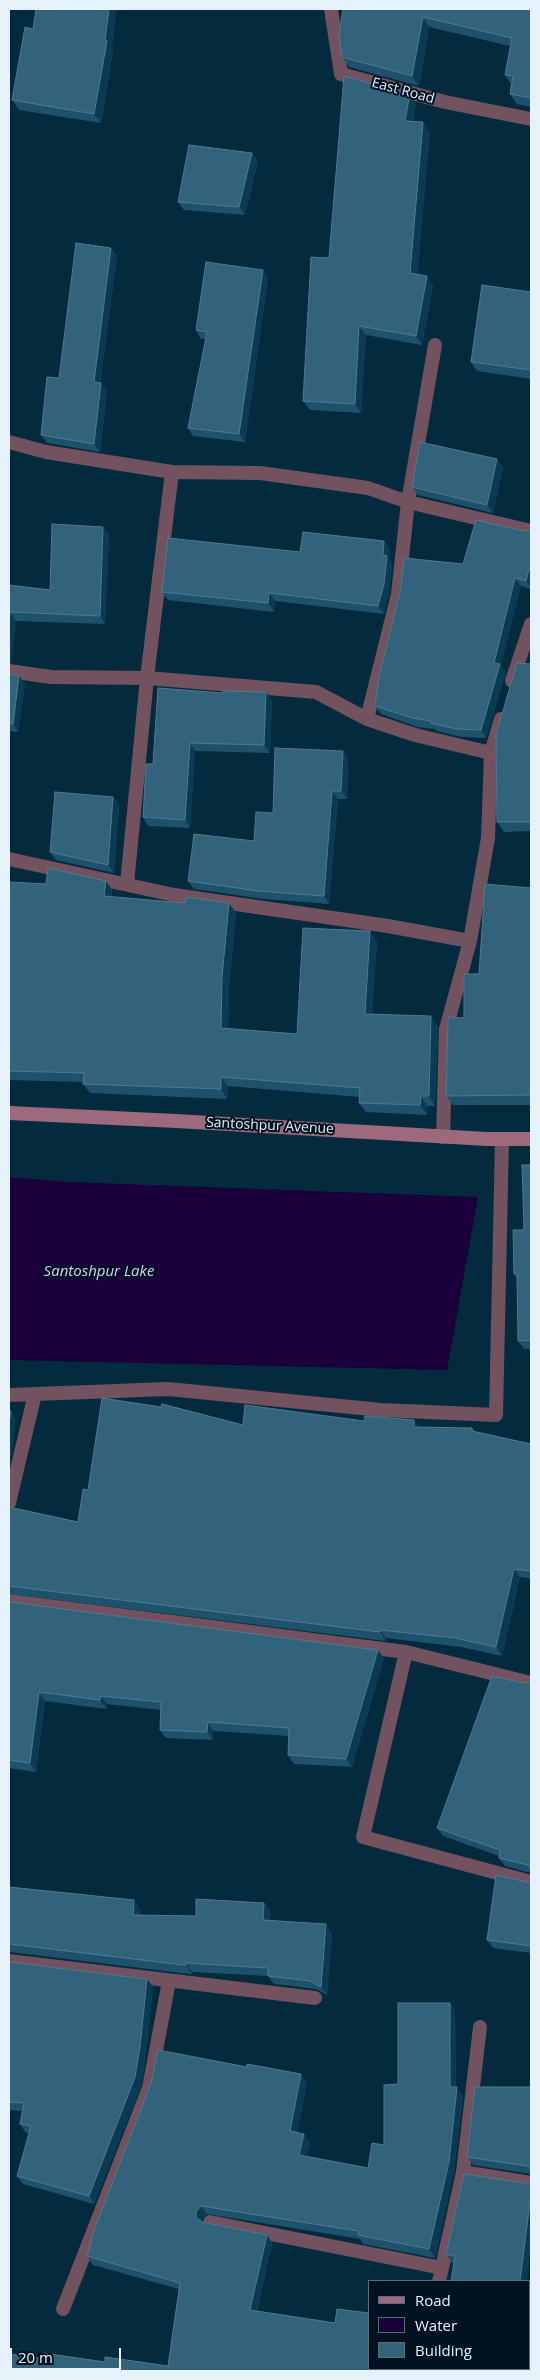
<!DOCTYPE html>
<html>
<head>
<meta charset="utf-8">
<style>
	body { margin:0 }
	#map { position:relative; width:540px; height:2380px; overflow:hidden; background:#042a3d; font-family:"Open Sans",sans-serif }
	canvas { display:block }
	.frame { position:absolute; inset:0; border:10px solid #e5f2fa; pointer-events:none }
	.legend { position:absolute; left:368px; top:2280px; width:162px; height:90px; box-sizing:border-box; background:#001220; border:1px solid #5c6c77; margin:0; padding:6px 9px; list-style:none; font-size:15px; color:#e5f2fa }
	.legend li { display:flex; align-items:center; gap:10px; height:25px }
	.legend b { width:25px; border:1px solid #5c6c77 }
	.scale { position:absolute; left:10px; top:2348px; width:111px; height:22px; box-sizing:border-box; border:2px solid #e5f2fa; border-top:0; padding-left:6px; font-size:15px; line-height:18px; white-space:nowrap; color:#e5f2fa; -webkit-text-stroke:4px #001220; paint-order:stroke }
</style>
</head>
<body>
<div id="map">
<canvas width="540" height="2380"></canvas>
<div class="frame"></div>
<ul class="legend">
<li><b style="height:6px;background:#9d6a7d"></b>Road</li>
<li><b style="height:14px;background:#1b013c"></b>Water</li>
<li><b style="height:14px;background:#33637b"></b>Building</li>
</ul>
<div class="scale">20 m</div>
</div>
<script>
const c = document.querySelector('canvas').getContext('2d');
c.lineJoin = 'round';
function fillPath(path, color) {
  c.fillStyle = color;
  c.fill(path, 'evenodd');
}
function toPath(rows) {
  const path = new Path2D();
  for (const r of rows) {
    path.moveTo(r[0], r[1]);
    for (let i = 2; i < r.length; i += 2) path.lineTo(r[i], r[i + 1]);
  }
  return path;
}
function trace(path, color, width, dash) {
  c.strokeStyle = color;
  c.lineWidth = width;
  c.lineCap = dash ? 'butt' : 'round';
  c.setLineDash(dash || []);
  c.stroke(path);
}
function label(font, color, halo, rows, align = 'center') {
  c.font = font + ' "Open Sans",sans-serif';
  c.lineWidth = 4;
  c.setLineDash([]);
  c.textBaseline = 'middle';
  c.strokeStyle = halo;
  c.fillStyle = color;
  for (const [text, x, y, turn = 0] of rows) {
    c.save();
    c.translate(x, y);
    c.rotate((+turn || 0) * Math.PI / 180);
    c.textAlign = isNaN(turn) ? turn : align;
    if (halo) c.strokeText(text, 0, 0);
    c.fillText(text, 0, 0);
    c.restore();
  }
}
fillPath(toPath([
	[9,1177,66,1182,478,1197,447,1370,9,1360]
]), '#1b013c');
trace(toPath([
	[331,9,341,74,445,102,531,119],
	[9,442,46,452,172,472,260,473,368,488,408,502,531,531],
	[9,671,51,677,147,678,316,692,367,719,415,735,491,753],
	[512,681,531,624],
	[367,719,398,594,408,502,435,345],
	[9,859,174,895,388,926,470,941],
	[127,884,147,678,172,472],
	[443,1137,446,1029,470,941,488,838,491,753,501,719],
	[9,1395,168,1389,381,1410,496,1415,502,1139],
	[9,1503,35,1394],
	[9,1601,406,1652,531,1683],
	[406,1652,363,1837,531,1882],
	[9,1961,315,1998],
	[463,2172,480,2027],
	[210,2222,442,2268,439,2281],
	[442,2268,463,2172,531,2183],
	[63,2309,149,2088,169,1981],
	[529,2349,531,2337]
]), '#72525e', 14);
trace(toPath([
	[9,1113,176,1121,487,1139,531,1139]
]), '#9d6a7d', 14);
fillPath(toPath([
	[343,9,531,9,531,107,517,104,510,94,511,84,505,75,510,46,429,27,419,86,349,67,342,57],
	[112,48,113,50,101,123,19,110,12,100],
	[410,94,416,103,413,122,430,132,417,275,427,276,433,286,422,345,366,335,361,413,310,410,303,401,329,258],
	[252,153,258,161,245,215,184,210,178,202],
	[111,248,117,256,100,383,107,391,100,452,47,443,41,435,59,378],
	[268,278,245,442,193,436,188,428,206,339,201,339,196,330],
	[531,292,531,379,477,371,471,362],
	[503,467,493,513,418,495,412,487],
	[103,527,109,535,105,624,16,621,11,662,9,663,9,585,50,590],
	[531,530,531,589,521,586,501,665,506,672,486,738,462,737,436,731,435,729,417,727,381,714,375,706,463,564,523,531],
	[384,541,390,549,389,558,392,564,389,592,384,614,275,601,274,612,168,600,162,592,300,552],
	[531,664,531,831,504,832,497,822],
	[9,674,25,684,18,732,9,731],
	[158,688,272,700,270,753,195,751,190,828,148,826,143,817,153,764],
	[343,751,348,759,347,799,338,799,329,904,264,899,194,889,188,881,254,841,273,813],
	[113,797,119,805,114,873,56,860,50,852],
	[106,881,112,890,112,897,236,913,229,987,228,1029,297,1034,377,941,372,1014,438,1026,435,1106,427,1106,427,1115,366,1112,359,1103,360,1097,228,1086,227,1099,90,1093,83,1084,83,1082,9,1080,9,882,46,884],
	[531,888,531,1105,453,1105,446,1096,464,1018,479,974],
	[531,1165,531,1349,524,1349,518,1341,517,1278,514,1274,524,1230],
	[364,1421,419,1427,472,1428,475,1432,531,1444,531,1578,520,1577,502,1656,461,1647,386,1638,386,1641,9,1594,9,1507,78,1522,88,1490,243,1425],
	[9,1602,384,1658,352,1767,294,1764,288,1755,289,1736,213,1731,213,1740,166,1738,160,1730,161,1710,107,1704,106,1709,45,1701,36,1772,9,1768],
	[523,1683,531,1683,531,1873,505,1866,499,1858,499,1856,443,1836,437,1828],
	[531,1880,531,1953,493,1948,487,1940,527,1882],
	[9,1887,134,1900,140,1909,140,1915,196,1916,264,1903,270,1911,270,1921,332,1933,327,1995,316,1989,274,1984,268,1976,192,1972,192,1974,189,1974,10,1952,9,1953],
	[9,1962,147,1979,153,1987,146,2055,141,2086,94,2204,23,2184,17,2176,29,2133,26,2133,20,2124,22,2111,9,2110],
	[450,2003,455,2011,456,2087,463,2096,454,2171,435,2258,363,2244,360,2239,207,2214,201,2221,202,2222,267,2235,272,2243,257,2311,335,2323,369,2369,9,2371,42,2358,168,2366,179,2289,93,2265,87,2256,247,2067,301,2074,307,2083,297,2133,304,2134,310,2143,306,2156,368,2168,384,2145,398,2084],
	[531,2087,531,2174,473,2165,467,2157],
	[464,2174,454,2263,452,2263,446,2254],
	[529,2305,531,2306,531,2329,529,2330]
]), '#1e526c');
fillPath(toPath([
	[109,9,117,9,112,48,113,50,101,123,94,114],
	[423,17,429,27,419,86,412,76],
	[410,94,416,103,412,130,405,121],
	[423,122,430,132,417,283,410,273],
	[252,153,258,161,245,215,239,207],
	[111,248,117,256,99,390,94,382],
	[263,270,268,278,245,442,239,434],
	[427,276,433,286,422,345,416,336],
	[359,326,366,335,361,413,355,404],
	[101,383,107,391,100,452,94,444],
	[497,459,503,467,493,513,487,505],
	[103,527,109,535,105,624,100,616],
	[384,541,390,549,389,558,392,564,389,592,384,614,378,606],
	[531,563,531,588,526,581],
	[515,578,521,586,501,665,506,672,486,738,481,730,494,663],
	[269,593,275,601,274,612,268,603],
	[10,612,16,621,11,662,9,659,9,625],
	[19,676,25,684,18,732,13,724],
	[266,692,272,700,270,753,264,745],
	[190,743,195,751,190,828,185,820],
	[343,751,348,759,347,799,341,791],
	[332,791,338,799,329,904,324,896],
	[113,797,119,805,114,873,108,865],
	[106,881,112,890,111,905,104,896],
	[229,903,236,913,229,987,228,1038,221,1028,222,977],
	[370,931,377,941,372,1023,365,1014],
	[431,1016,438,1026,435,1106,429,1096],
	[221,1077,228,1086,227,1099,221,1089],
	[530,1086,531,1088,531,1097,530,1095],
	[421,1096,427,1106,427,1115,420,1105],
	[11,1411,16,1419,12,1452,9,1466,9,1425],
	[414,1420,420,1428,414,1427],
	[514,1569,520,1577,502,1656,496,1647],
	[380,1630,386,1638,386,1641,380,1632],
	[378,1650,384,1658,352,1767,346,1759],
	[39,1692,45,1701,36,1772,30,1763],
	[101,1696,107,1704,106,1709,100,1700],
	[208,1722,213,1731,213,1740,207,1732],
	[134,1900,140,1909,139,1924,133,1915],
	[264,1903,270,1911,269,1929,263,1920],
	[326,1924,332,1933,327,1995,321,1987],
	[186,1963,192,1972,192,1974,186,1965],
	[147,1979,153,1987,146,2055,141,2086,94,2204,89,2196],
	[450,2003,455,2011,456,2096,450,2087],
	[301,2074,307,2083,296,2140,290,2131],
	[457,2087,463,2096,454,2171,435,2258,429,2249],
	[304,2134,310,2143,305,2163,299,2155],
	[531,2194,531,2246,527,2281,520,2281],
	[201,2206,207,2214,201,2221,202,2225,196,2217,196,2212],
	[267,2235,272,2243,255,2318,250,2310]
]), '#0b3b53');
const building = toPath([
	[36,9,109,9,105,40,107,41,94,114,12,100,25,27,33,29,36,9],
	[343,9,531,9,531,98,510,94,513,76,505,75,512,38,423,17,412,76,342,57,339,36,343,9],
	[344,76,410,94,405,121,423,122,410,273,427,276,416,336,359,326,355,404,303,401,311,257,329,258,344,76],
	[189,145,252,153,239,207,178,202,189,145],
	[76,243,111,248,94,382,101,383,94,444,41,435,47,377,59,378,76,243],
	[206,262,263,270,239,434,188,428,207,332,196,330,206,262],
	[482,285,531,292,531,370,471,362,482,285],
	[420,442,497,459,487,505,412,487,420,442],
	[476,520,523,531,531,530,531,563,526,581,515,578,494,663,500,664,481,730,456,729,431,723,431,721,412,718,375,706,379,677,401,588,404,558,463,564,476,520],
	[52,524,103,527,100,616,10,612,9,625,9,585,50,590,52,524],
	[303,532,384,541,383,555,387,556,384,584,378,606,269,593,268,603,162,592,168,538,300,552,303,532],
	[517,663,531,664,531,822,497,822,496,735,517,663],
	[9,674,19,676,13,724,9,724,9,674],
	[158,688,223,693,223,691,266,692,264,745,190,743,185,820,143,817,146,764,153,764,158,688],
	[275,748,343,751,341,791,332,791,324,896,258,891,188,881,194,834,254,841,256,812,273,813,275,748],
	[55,792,113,797,108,865,50,852,55,792],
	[48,868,106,881,104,896,185,903,186,897,229,903,222,977,221,1028,297,1034,303,928,370,931,365,1014,431,1016,429,1096,421,1096,420,1105,359,1103,360,1088,221,1077,221,1089,83,1084,84,1073,9,1071,9,882,46,884,48,868],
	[485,884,531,888,531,1086,530,1086,530,1095,446,1096,448,1021,449,1017,464,1018,464,974,479,974,485,884],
	[522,1165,531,1165,531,1340,518,1341,517,1274,514,1274,513,1230,524,1230,522,1165],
	[102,1398,161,1407,162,1404,243,1425,245,1405,364,1421,365,1416,414,1420,414,1427,472,1428,472,1431,531,1444,531,1571,514,1569,496,1647,455,1638,380,1630,380,1632,9,1586,9,1507,78,1522,83,1489,88,1490,102,1398],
	[9,1411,11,1411,9,1425,9,1411],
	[9,1602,378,1650,346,1759,288,1755,289,1728,208,1722,207,1732,160,1730,161,1702,101,1696,100,1700,39,1692,30,1763,9,1760,9,1602],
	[492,1676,523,1683,530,1682,531,1683,531,1869,528,1865,499,1858,500,1850,437,1828,492,1676],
	[496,1875,527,1882,531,1880,531,1946,487,1940,496,1875],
	[9,1887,134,1900,133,1915,196,1916,196,1899,264,1903,263,1920,326,1924,321,1987,310,1981,268,1976,268,1968,186,1963,186,1965,183,1965,9,1944,9,1887],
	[9,1962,147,1979,140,2047,135,2077,89,2196,17,2176,31,2126,20,2124,24,2103,9,2102,9,1962],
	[398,2003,450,2003,450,2087,457,2087,449,2162,429,2249,358,2235,358,2231,201,2206,196,2212,196,2217,202,2222,267,2235,250,2310,335,2323,337,2309,369,2313,369,2369,408,2369,408,2370,413,2371,9,2371,9,2354,42,2358,43,2353,105,2362,105,2357,168,2366,180,2283,87,2256,95,2228,151,2083,158,2050,247,2067,247,2064,301,2074,290,2131,304,2134,299,2155,368,2168,372,2143,384,2145,384,2085,398,2084,398,2003],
	[475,2087,531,2087,531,2169,527,2166,467,2157,475,2087],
	[464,2174,524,2183,529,2183,531,2180,531,2194,520,2281,451,2281,455,2256,446,2254,464,2174],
	[529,2305,531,2306,531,2324,529,2322,529,2305],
	[531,2343,531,2371,519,2371,523,2369,529,2369,529,2346,531,2343],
	[418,2369,513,2369,513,2370,518,2371,414,2371,418,2369]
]);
fillPath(building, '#33637b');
trace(building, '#4f7a8f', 1);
label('14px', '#e5f2fa', '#001220', [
	["East Road",403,91,15],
	["Santoshpur Avenue",270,1126,3]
]);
label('italic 15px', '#d6cef4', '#001220', [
	["Santoshpur Lake",99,1272]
]);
</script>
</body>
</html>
